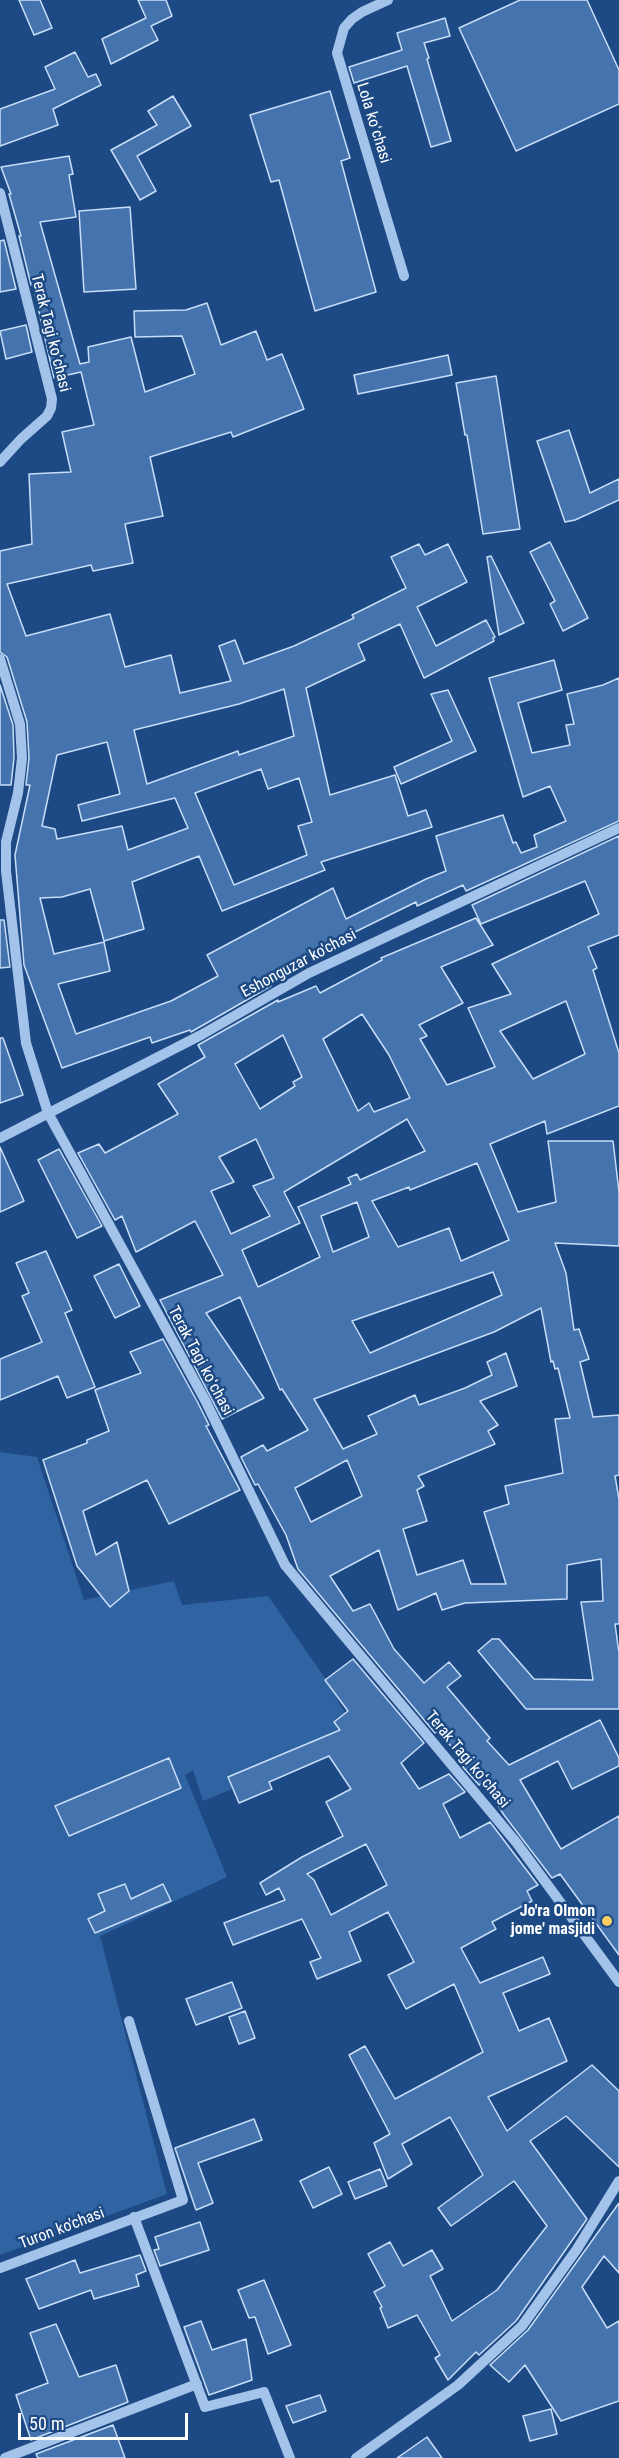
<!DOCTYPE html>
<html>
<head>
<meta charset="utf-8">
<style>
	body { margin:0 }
	#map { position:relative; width:619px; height:2458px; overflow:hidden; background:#1d4a84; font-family:"Roboto Condensed",sans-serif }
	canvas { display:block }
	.scale { position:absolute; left:18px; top:2413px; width:170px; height:27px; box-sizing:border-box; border:3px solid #fff; border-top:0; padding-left:8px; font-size:18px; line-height:21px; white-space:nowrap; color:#fff; -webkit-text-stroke:4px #1d4a84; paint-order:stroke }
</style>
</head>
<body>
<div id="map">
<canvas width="619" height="2458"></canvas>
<div class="scale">50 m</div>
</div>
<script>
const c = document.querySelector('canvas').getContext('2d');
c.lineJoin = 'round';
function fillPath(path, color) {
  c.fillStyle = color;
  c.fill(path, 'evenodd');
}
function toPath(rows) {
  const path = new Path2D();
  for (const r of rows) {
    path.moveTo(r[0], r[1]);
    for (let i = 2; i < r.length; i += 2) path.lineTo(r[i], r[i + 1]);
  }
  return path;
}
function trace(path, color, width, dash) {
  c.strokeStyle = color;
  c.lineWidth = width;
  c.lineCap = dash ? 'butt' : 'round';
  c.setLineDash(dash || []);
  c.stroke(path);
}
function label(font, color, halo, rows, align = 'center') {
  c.font = font + ' "Roboto Condensed",sans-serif';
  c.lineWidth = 5;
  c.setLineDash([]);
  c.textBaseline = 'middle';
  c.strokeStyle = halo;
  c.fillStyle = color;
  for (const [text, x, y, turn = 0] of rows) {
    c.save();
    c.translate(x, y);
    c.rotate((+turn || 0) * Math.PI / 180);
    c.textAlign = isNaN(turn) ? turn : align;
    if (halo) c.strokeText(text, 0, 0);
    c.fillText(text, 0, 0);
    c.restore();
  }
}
fillPath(toPath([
	[0,1452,37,1457,84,1600,174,1581,182,1605,268,1596,327,1681,358,1737,203,1801,193,1770,185,1775,227,1877,100,1936,167,2194,0,2255]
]), '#3063a2');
const building = toPath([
	[19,0,40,0,52,28,34,35,19,0],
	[138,0,166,0,172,16,151,26,158,40,111,64,102,39,146,18,138,0],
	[520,0,587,0,619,70,619,104,516,151,459,28,520,0],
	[445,18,450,36,424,43,429,58,427,59,451,141,431,147,407,66,354,83,349,67,402,50,397,33,445,18],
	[75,52,88,77,96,74,101,85,53,109,58,125,0,146,0,109,55,89,45,67,75,52],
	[330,91,350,158,341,161,376,292,315,311,279,180,271,182,250,115,330,91],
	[173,96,191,126,137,156,156,191,140,200,111,150,157,125,148,111,173,96],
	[69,156,73,174,69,175,76,217,40,222,80,364,89,362,88,347,131,337,145,392,195,374,182,336,135,337,134,311,186,310,207,303,221,345,256,331,267,360,282,354,304,409,233,437,231,432,150,457,163,516,125,524,133,563,93,571,91,565,7,584,26,636,110,614,125,667,171,655,180,693,231,681,219,646,235,640,244,664,294,646,354,618,352,615,406,588,391,557,419,544,425,555,448,544,467,582,417,607,436,646,486,620,495,637,493,638,494,641,424,678,400,624,358,644,365,660,306,688,330,795,395,775,408,816,426,810,432,827,321,862,325,870,222,911,199,856,132,882,144,929,104,941,90,889,62,897,40,898,54,954,104,942,110,971,58,984,76,1034,171,1001,218,976,207,955,333,888,346,919,426,879,446,871,436,836,503,815,513,843,516,842,521,853,537,847,534,835,566,821,550,786,523,797,489,678,554,660,562,690,518,703,532,753,570,745,566,725,574,724,567,694,603,685,619,678,619,821,466,891,463,885,417,906,416,902,306,956,307,959,268,979,271,986,191,1032,190,1030,152,1043,150,1037,62,1068,24,965,15,855,30,785,26,785,29,758,27,722,7,657,0,652,0,551,32,544,29,474,71,472,62,432,94,425,81,372,54,378,33,285,31,285,19,236,21,236,9,194,11,194,1,167,69,156],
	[284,689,294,736,239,755,238,751,147,784,134,730,239,704,284,689],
	[107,742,120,794,78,805,82,821,175,798,188,828,128,850,122,826,57,839,55,829,42,826,57,755,107,742],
	[261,769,268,789,299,778,312,822,298,826,307,855,234,885,195,793,261,769],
	[130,207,136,289,84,292,79,211,130,207],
	[4,240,16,289,0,292,0,241,4,240],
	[26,325,32,352,6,359,0,331,26,325],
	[448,355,452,375,358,394,354,375,448,355],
	[496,376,520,529,483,534,467,435,465,435,456,383,496,376],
	[569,430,590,493,619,479,619,500,575,520,565,522,537,441,569,430],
	[550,542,588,618,563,631,550,604,555,601,530,552,550,542],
	[491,556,524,623,499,635,487,557,491,556],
	[0,685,13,725,14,758,11,785,0,785,0,685],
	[448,690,476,751,401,784,394,767,452,741,431,694,448,690],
	[619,836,619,935,588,947,597,968,593,970,619,1053,619,1106,547,1134,545,1121,490,1144,518,1212,556,1202,548,1141,613,1141,619,1192,619,1246,555,1243,566,1273,574,1330,579,1329,589,1359,580,1362,593,1417,619,1415,619,1475,615,1476,619,1499,619,1624,615,1624,619,1653,619,1709,526,1709,478,1651,492,1639,499,1639,534,1679,593,1680,581,1602,603,1601,601,1559,567,1565,567,1599,465,1603,442,1610,436,1593,398,1610,379,1550,330,1576,353,1611,370,1604,394,1649,424,1683,449,1662,461,1676,447,1687,490,1738,487,1741,509,1765,600,1720,619,1758,619,1766,572,1789,558,1761,520,1780,561,1849,619,1816,619,1955,560,1874,552,1878,504,1815,484,1782,479,1785,463,1767,467,1765,438,1731,435,1733,298,1569,286,1535,258,1484,255,1485,241,1457,263,1445,267,1451,308,1430,282,1389,280,1390,240,1297,206,1313,264,1398,222,1419,160,1300,223,1275,195,1221,136,1252,122,1216,115,1220,78,1153,99,1144,105,1153,178,1114,158,1084,205,1057,198,1045,278,1000,278,1002,316,986,320,993,382,960,381,958,476,918,493,945,441,967,463,1003,419,1025,427,1036,420,1039,447,1085,495,1067,468,1008,511,994,492,964,599,914,585,881,481,924,472,905,619,836],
	[566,1001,585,1054,533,1079,500,1031,566,1001],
	[362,1014,389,1055,410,1098,374,1112,369,1103,358,1111,323,1039,362,1014],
	[283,1035,302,1077,293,1082,295,1086,260,1109,235,1064,283,1035],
	[407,1119,425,1151,360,1180,357,1174,348,1178,351,1184,298,1207,320,1257,258,1287,242,1250,300,1223,284,1192,407,1119],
	[256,1139,274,1178,253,1186,270,1216,231,1234,211,1191,234,1182,219,1157,256,1139],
	[477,1163,509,1240,461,1261,449,1228,398,1247,372,1201,409,1187,410,1190,477,1163],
	[357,1202,369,1237,333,1252,321,1216,357,1202],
	[493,1272,502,1295,370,1353,352,1321,493,1272],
	[541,1308,551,1362,553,1361,555,1369,558,1368,570,1418,555,1419,563,1473,505,1486,509,1504,484,1512,506,1584,471,1584,463,1560,417,1575,403,1529,427,1521,417,1490,424,1486,418,1476,495,1444,488,1431,498,1425,480,1401,517,1386,506,1353,487,1362,492,1375,465,1388,419,1405,415,1395,368,1416,377,1434,343,1449,314,1399,494,1332,541,1308],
	[347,1460,362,1496,311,1522,295,1488,347,1460],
	[0,920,4,920,10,967,0,968,0,920],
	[0,1038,3,1038,23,1095,0,1103,0,1038],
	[0,1147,24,1201,0,1212,0,1147],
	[59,1149,102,1226,77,1238,38,1160,59,1149],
	[46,1251,72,1310,65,1313,95,1387,67,1398,58,1376,0,1400,0,1359,42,1342,22,1296,29,1293,16,1263,46,1251],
	[119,1264,140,1306,115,1318,94,1276,119,1264],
	[163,1339,198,1403,209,1425,206,1426,240,1490,169,1524,147,1480,83,1511,96,1555,117,1542,129,1591,110,1607,77,1566,43,1460,87,1443,87,1440,109,1431,95,1390,141,1373,130,1352,163,1339],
	[353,1659,424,1743,401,1763,419,1789,449,1774,465,1792,443,1804,460,1838,490,1822,538,1885,527,1891,532,1901,492,1922,496,1929,461,1948,480,1983,543,1957,550,1974,503,1993,519,2031,549,2018,567,2061,488,2097,507,2131,592,2065,619,2091,619,2167,566,2116,530,2141,587,2219,516,2321,479,2355,476,2352,448,2380,435,2358,440,2355,417,2315,388,2328,380,2308,382,2307,374,2292,385,2286,368,2254,390,2242,403,2266,432,2250,443,2269,430,2276,452,2321,497,2290,547,2226,514,2181,451,2226,438,2208,483,2175,450,2117,402,2144,412,2164,388,2179,374,2143,390,2134,349,2055,365,2046,395,2099,483,2052,454,1984,406,2009,388,1975,414,1962,388,1912,349,1932,361,1961,317,1979,310,1962,321,1958,302,1919,233,1945,224,1923,285,1900,279,1888,266,1895,260,1883,302,1857,343,1836,326,1802,351,1789,329,1756,269,1782,272,1789,239,1803,228,1777,340,1730,334,1722,348,1711,325,1680,353,1659],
	[366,1844,387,1885,331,1915,314,1880,307,1874,366,1844],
	[169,1758,181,1788,69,1836,55,1806,169,1758],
	[125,1884,131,1899,163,1884,171,1901,95,1933,88,1919,105,1911,98,1894,125,1884],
	[232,1982,242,2008,196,2025,186,1999,232,1982],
	[245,2011,255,2038,239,2044,229,2017,245,2011],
	[254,2119,262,2140,198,2163,213,2203,196,2210,175,2148,254,2119],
	[329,2167,342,2194,313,2208,300,2181,329,2167],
	[380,2169,387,2186,355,2199,348,2182,380,2169],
	[619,2203,619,2273,604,2256,582,2287,607,2328,619,2321,619,2401,561,2421,525,2365,509,2382,490,2365,528,2330,619,2203],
	[200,2222,209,2250,160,2266,154,2250,159,2249,155,2237,200,2222],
	[140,2255,146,2271,136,2275,139,2286,94,2299,91,2290,39,2309,26,2279,75,2260,80,2273,140,2255],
	[264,2280,291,2345,268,2354,255,2317,249,2318,238,2290,264,2280],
	[201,2321,212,2350,246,2339,252,2380,209,2395,184,2327,201,2321],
	[56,2324,79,2377,116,2365,128,2402,31,2440,16,2395,48,2383,30,2333,56,2324],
	[320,2395,326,2411,293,2423,286,2406,320,2395],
	[551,2409,557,2434,530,2441,523,2416,551,2409],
	[113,2425,125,2458,38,2458,36,2454,113,2425],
	[427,2437,442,2458,397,2458,427,2437]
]);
fillPath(building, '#4573ad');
trace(building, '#c8def8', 1.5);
trace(toPath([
	[388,0,362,12,352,19,344,28,337,53,404,276],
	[0,193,52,399,51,408,47,416,21,439,0,462],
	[0,659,20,724,22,758,18,793,6,842,6,871,26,1043,48,1113,205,1400,285,1565,516,1842,619,1982],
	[0,1138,201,1035,309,973,619,828],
	[134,2217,205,2407,264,2392,290,2458],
	[0,2268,183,2200,129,2021],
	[5,2458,197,2384],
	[356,2458,458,2385,522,2326,577,2249,619,2181]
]), '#a4c3ea', 10);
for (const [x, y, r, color] of [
	[607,1921,6,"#face62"]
]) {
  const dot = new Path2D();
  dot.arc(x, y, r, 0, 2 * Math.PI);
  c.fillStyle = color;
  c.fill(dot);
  trace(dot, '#1d4a84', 2);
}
label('16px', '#fff', '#1d4a84', [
	["Lola koʻchasi",373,123,73],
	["Terak Tagi koʻchasi",50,333,76],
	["Eshonguzar ko'chasi",299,964,-28],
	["Terak Tagi koʻchasi",200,1361,62],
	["Terak Tagi koʻchasi",467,1760,50],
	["Turon ko'chasi",62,2229,-21]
]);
label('bold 16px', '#fff', '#1d4a84', [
	["Jo'ra Olmon",595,1912],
	["jome' masjidi",595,1930]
], 'right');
</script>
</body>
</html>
